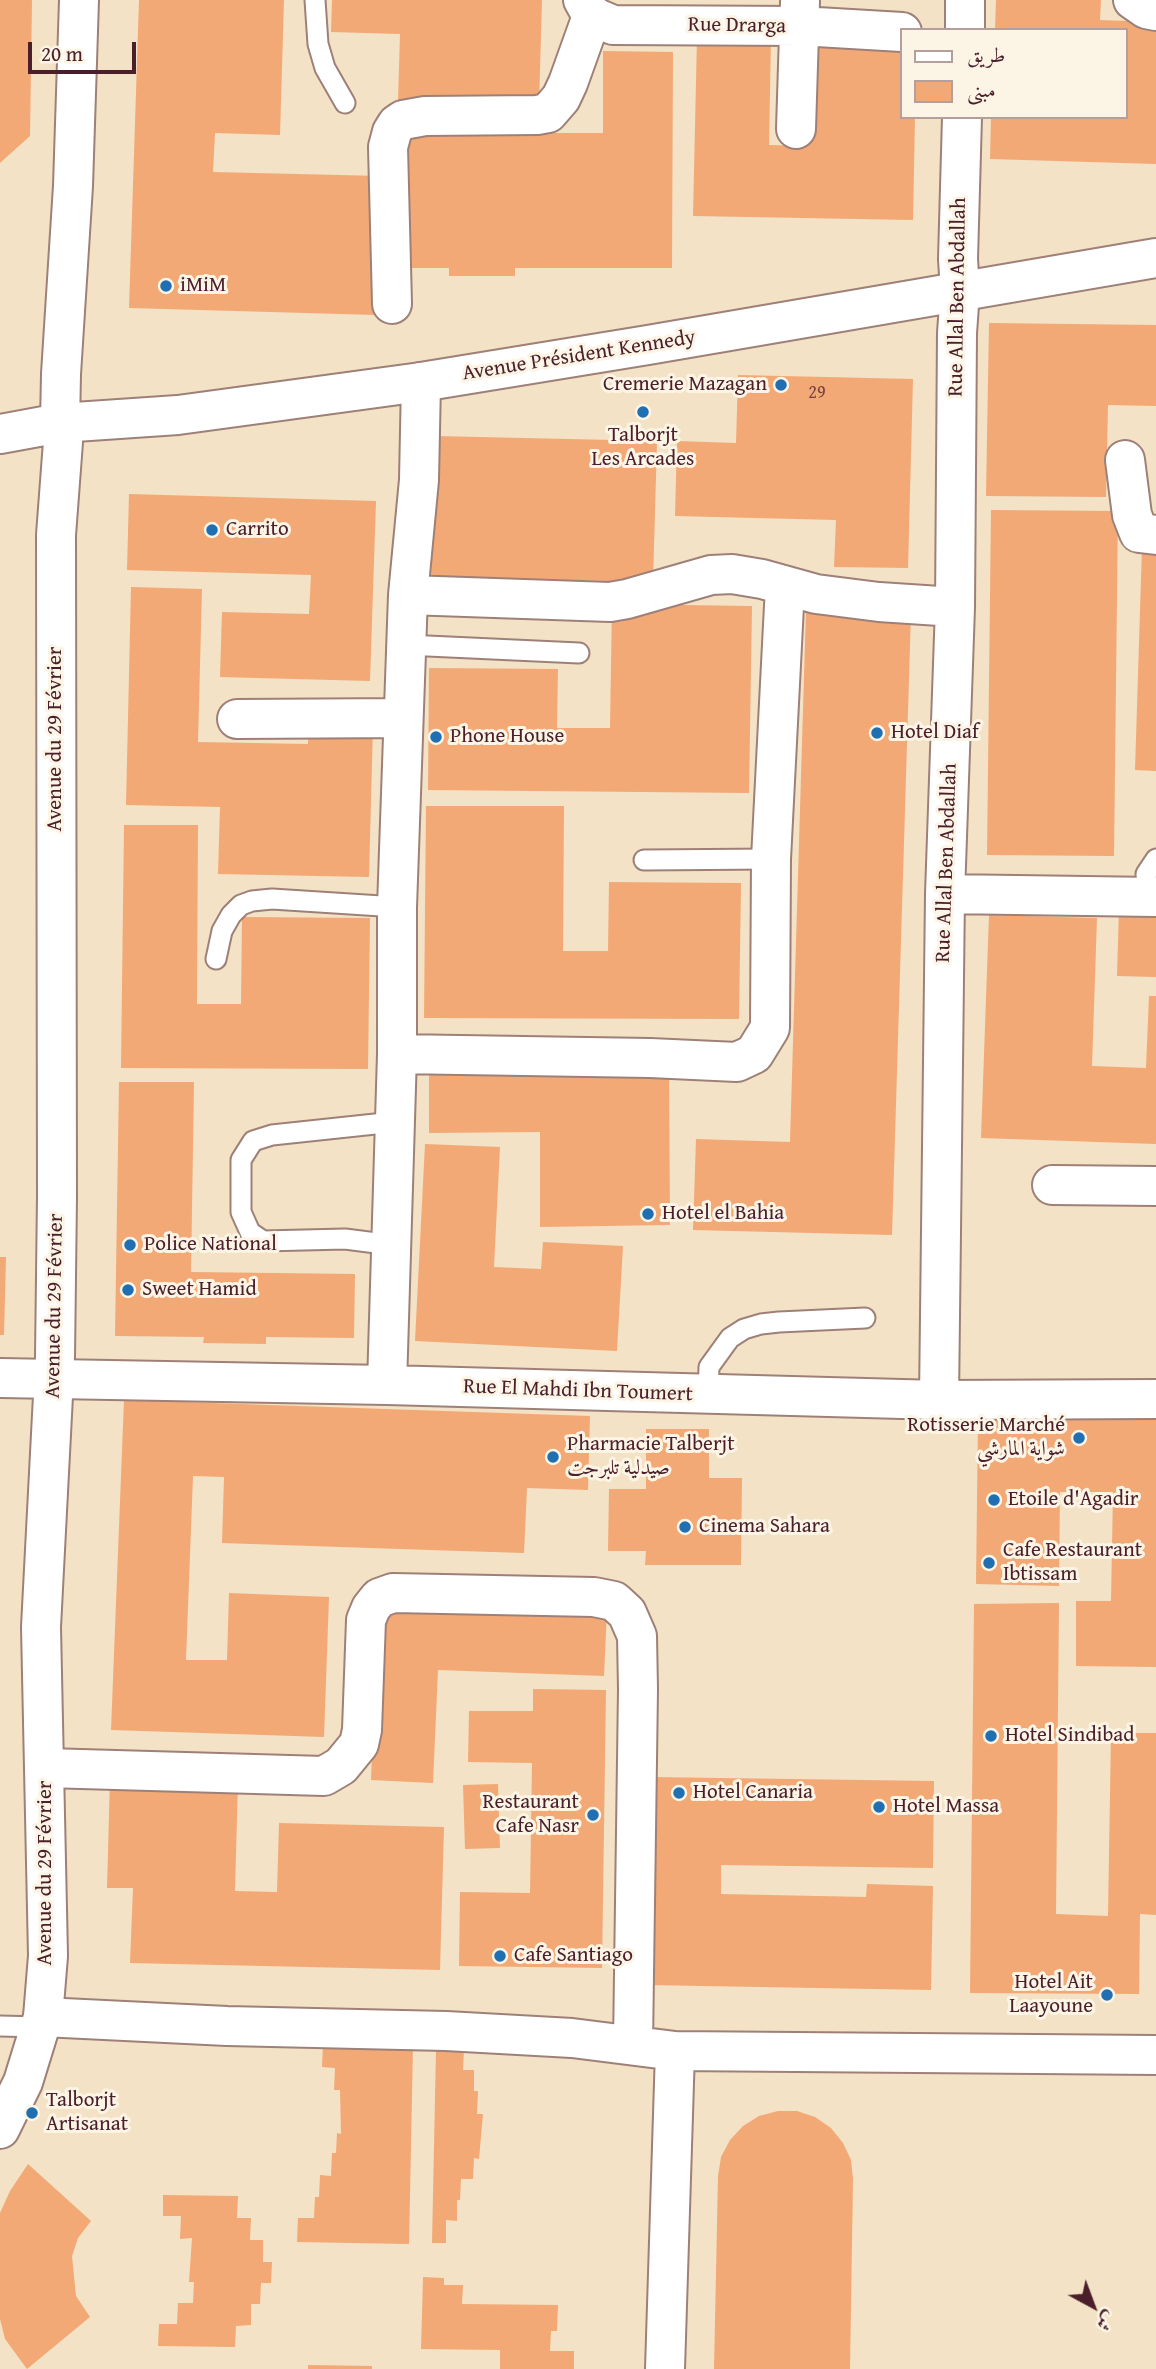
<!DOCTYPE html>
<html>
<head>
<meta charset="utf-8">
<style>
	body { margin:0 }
	#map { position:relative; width:1156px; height:2369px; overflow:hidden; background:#f3e2c5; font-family:"Gentium Book Plus",Amiri,serif }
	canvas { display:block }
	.legend { position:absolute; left:900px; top:28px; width:228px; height:91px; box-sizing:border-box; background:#fcf5e5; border:2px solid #b59f9b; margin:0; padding:9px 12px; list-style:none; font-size:21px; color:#4a1f2b }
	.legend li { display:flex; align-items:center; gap:14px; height:35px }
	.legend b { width:35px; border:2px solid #b59f9b }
	.north { position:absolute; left:1058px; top:2271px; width:70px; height:70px; -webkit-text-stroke:5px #fcf5e5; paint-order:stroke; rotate:139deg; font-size:19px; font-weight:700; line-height:28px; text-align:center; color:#4a1f2b }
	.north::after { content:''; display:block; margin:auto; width:24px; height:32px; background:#4a1f2b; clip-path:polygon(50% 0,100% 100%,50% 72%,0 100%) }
	.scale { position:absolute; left:28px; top:42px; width:108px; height:32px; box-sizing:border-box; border:4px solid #4a1f2b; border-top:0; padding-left:9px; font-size:21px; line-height:24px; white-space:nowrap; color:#4a1f2b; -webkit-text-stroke:5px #fcf5e5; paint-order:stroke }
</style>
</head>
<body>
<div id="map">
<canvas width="1156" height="2369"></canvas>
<ul class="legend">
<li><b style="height:9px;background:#fff"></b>طريق</li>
<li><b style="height:19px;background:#f2a975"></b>مبنى</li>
</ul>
<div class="north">ش</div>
<div class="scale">20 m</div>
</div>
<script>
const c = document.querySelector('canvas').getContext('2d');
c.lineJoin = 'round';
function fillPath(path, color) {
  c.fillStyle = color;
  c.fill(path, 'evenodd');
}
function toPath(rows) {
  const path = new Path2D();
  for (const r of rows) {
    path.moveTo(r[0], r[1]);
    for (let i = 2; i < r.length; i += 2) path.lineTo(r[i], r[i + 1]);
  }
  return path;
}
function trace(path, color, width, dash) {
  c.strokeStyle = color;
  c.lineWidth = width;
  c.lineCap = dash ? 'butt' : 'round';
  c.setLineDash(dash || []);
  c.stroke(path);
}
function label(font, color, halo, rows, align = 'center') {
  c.font = font + ' "Gentium Book Plus",Amiri,serif';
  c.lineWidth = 6;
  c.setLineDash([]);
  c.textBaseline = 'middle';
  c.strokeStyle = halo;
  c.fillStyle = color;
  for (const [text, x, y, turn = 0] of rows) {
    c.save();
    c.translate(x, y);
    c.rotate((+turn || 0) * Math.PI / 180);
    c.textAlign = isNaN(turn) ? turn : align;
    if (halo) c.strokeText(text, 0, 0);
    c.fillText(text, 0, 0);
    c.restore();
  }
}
fillPath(toPath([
	[0,0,32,0,30,136,0,163],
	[139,0,284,0,280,135,215,133,213,172,381,176,376,315,129,308],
	[332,0,542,0,539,105,398,102,400,34,331,32],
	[996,0,1101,0,1100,20,1156,22,1156,164,990,159,991,117,1126,117,1126,30,995,30],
	[697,37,771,38,769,145,807,146,809,40,902,41,902,117,915,117,913,220,693,216],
	[603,51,673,52,672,268,515,268,515,276,449,276,449,268,402,268,403,133,603,133],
	[989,323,1156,325,1156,406,1108,405,1106,497,986,496],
	[738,375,913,379,908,568,834,567,836,520,675,516,677,441,736,443],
	[435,436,657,441,653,582,431,577],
	[129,494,376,501,370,681,220,677,222,612,309,614,311,575,127,570],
	[991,510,1118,511,1114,856,987,855],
	[1142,547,1156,547,1156,771,1135,770],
	[131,587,202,589,198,742,308,744,309,724,373,725,369,877,218,874,220,807,126,805],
	[612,604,752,606,749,793,428,790,429,668,558,669,557,728,610,728],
	[806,610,911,613,892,1235,693,1230,696,1139,790,1142],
	[426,806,564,806,563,951,608,951,609,882,741,883,739,1019,424,1018],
	[124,825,198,825,197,1004,241,1004,242,917,370,918,368,1069,121,1068],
	[1119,909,1156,910,1156,977,1117,976],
	[989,915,1097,918,1092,1066,1146,1068,1149,996,1156,996,1156,1144,981,1138],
	[669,1064,670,1225,540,1227,540,1132,429,1133,429,1066],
	[119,1082,194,1082,191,1272,355,1274,354,1338,266,1337,266,1344,203,1343,204,1337,115,1336],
	[425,1144,500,1147,494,1267,541,1269,543,1242,623,1246,617,1351,415,1341],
	[0,1257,6,1257,4,1335,0,1335],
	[124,1400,590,1416,588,1490,527,1488,524,1553,460,1551,222,1543,224,1477,193,1476,186,1660,227,1660,229,1593,329,1597,324,1737,111,1730],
	[978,1418,1156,1420,1156,1667,1076,1666,1076,1601,1111,1601,1113,1492,1060,1492,1059,1586,976,1584],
	[646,1429,709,1429,709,1478,742,1478,741,1565,645,1565,646,1551,608,1551,609,1489,646,1489],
	[378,1602,607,1610,604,1676,438,1670,433,1783,371,1780],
	[1059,1603,1056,1914,1108,1916,1111,1733,1156,1733,1156,1915,1140,1914,1139,1994,970,1993,974,1604],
	[533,1689,606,1690,602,1968,459,1966,460,1892,530,1893,532,1763,468,1762,469,1711,533,1711],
	[650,1777,934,1781,933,1868,721,1865,721,1894,866,1897,867,1884,933,1886,931,1990,646,1985],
	[110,1778,238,1782,235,1891,277,1892,279,1823,444,1827,440,1970,130,1963,133,1888,107,1888],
	[498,1784,500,1848,465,1849,463,1785],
	[323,2044,413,2046,409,2244,297,2242,298,2218,314,2218,315,2197,319,2197,320,2175,331,2176,332,2153,336,2153,337,2133,341,2134,340,2090,334,2090,335,2068,322,2067],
	[436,2049,464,2049,463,2070,474,2070,474,2091,478,2091,477,2114,483,2114,479,2159,474,2158,473,2179,461,2179,460,2200,457,2200,457,2221,446,2220,446,2243,432,2243],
	[778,2111,797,2111,815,2117,831,2128,843,2143,851,2160,853,2179,850,2369,714,2369,718,2176,721,2157,730,2140,743,2126,759,2116],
	[28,2164,91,2221,78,2238,72,2256,76,2296,90,2317,27,2369,5,2339,0,2319,0,2213,10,2191],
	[163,2195,238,2196,237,2218,251,2218,250,2240,263,2240,263,2262,272,2262,271,2283,261,2283,260,2304,251,2304,251,2325,236,2326,235,2347,158,2346,159,2324,177,2324,178,2303,193,2303,194,2282,189,2282,192,2238,180,2239,181,2216,163,2216],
	[423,2277,444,2278,444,2285,463,2285,462,2304,558,2305,557,2331,551,2331,550,2351,574,2351,574,2369,500,2369,500,2350,421,2349],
	[308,2365,372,2366,372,2369,308,2369]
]), '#f2a975');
const service = toPath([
	[315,0,318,44,325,68,345,103],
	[406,645,579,653],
	[644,860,771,859],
	[1148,897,1146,874,1156,859],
	[216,959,222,931,231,915,241,905,252,901,272,899,397,907],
	[392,1245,345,1239,263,1241,250,1232,241,1212,241,1160,253,1141,272,1135,394,1122],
	[708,1395,709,1367,730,1338,744,1329,761,1324,779,1322,865,1318],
	[0,2026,40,2027]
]);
const minor = toPath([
	[583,0,592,16,613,25,800,26,902,32],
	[1133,0,1146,9,1156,11],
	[965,30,965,0],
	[796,129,800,2],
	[392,304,388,147,392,132,397,124,403,120,425,116,537,115,548,113,561,98,568,83,592,16],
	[1125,460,1132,515,1139,533,1156,535],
	[408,595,610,602,627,599,711,575,732,574,762,579,816,594,879,602,955,607],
	[237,719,403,718],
	[945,894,1156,897],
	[397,1054,650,1058,737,1062,754,1054,770,1028,771,859,785,586],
	[1052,1185,1156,1186],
	[0,1378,387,1385,939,1400,1156,1399],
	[387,1385,397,1054,397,907,408,595,419,480,421,382],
	[939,1400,945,894,955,607,957,333,960,291,958,259,962,117],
	[46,1768,324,1776,341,1766,359,1744,362,1730,366,1620,371,1608,379,1598,393,1593,594,1597,614,1601,627,1613,637,1636,638,1689,633,2045],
	[43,2017,227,2026,446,2031,572,2038,675,2051,1156,2055],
	[665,2369,675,2051]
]);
const tertiary = toPath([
	[0,434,60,423,178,415,421,382,648,345,1156,258],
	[0,2129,23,2082,43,2017,48,1956,41,1627,55,1357,57,1196,56,535,63,442,60,423,61,374,73,186,79,0]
]);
trace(service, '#9e8078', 23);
trace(minor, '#9e8078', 42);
trace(tertiary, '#9e8078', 42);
trace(service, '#fff', 19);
trace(minor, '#fff', 38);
trace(tertiary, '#fff', 38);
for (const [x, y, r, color] of [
	[166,286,7,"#1f6fb2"],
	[781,385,7,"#1f6fb2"],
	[643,412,7,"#1f6fb2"],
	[212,530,7,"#1f6fb2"],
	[877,733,7,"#1f6fb2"],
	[436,737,7,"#1f6fb2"],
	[648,1214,7,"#1f6fb2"],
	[130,1245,7,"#1f6fb2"],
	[128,1290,7,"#1f6fb2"],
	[1079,1438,7,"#1f6fb2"],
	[553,1457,7,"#1f6fb2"],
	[994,1500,7,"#1f6fb2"],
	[685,1527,7,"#1f6fb2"],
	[989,1563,7,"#1f6fb2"],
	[991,1736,7,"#1f6fb2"],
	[679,1793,7,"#1f6fb2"],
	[879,1807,7,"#1f6fb2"],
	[593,1815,7,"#1f6fb2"],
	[500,1956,7,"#1f6fb2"],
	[1107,1995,7,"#1f6fb2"],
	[32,2113,7,"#1f6fb2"]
]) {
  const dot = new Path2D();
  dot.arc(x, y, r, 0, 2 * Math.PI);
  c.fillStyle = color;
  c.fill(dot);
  trace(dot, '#fcf5e5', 2.5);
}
label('18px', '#74423e', null, [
	["29",817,393]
]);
label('21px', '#4a1f2b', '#fcf5e5', [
	["Rue Drarga",737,26,1],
	["Rue Allal Ben Abdallah",958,297,-89],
	["Avenue Président Kennedy",579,356,-9],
	["Avenue du 29 Février",56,739,-90],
	["Rue Allal Ben Abdallah",947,863,-88],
	["Avenue du 29 Février",55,1306,-89],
	["Rue El Mahdi Ibn Toumert",578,1391,2],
	["Avenue du 29 Février",46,1873,-90]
]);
label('21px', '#4a1f2b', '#fcf5e5', [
	["iMiM",180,286],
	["Cremerie Mazagan",767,385,"right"],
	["Talborjt",643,436,"center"],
	["Les Arcades",643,460,"center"],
	["Carrito",226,530],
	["Hotel Diaf",891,733],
	["Phone House",450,737],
	["Hotel el Bahia",662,1214],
	["Police National",144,1245],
	["Sweet Hamid",142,1290],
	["Rotisserie Marché",1065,1426,"right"],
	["شواية المارشي",1065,1450,"right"],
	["Pharmacie Talberjt",567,1445],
	["صيدلية تلبرجت",567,1469],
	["Etoile d'Agadir",1008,1500],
	["Cinema Sahara",699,1527],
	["Cafe Restaurant",1003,1551],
	["Ibtissam",1003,1575],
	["Hotel Sindibad",1005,1736],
	["Hotel Canaria",693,1793],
	["Restaurant",579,1803,"right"],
	["Cafe Nasr",579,1827,"right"],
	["Hotel Massa",893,1807],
	["Cafe Santiago",514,1956],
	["Hotel Ait",1093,1983,"right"],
	["Laayoune",1093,2007,"right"],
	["Talborjt",46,2101],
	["Artisanat",46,2125]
], 'left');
</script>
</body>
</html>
